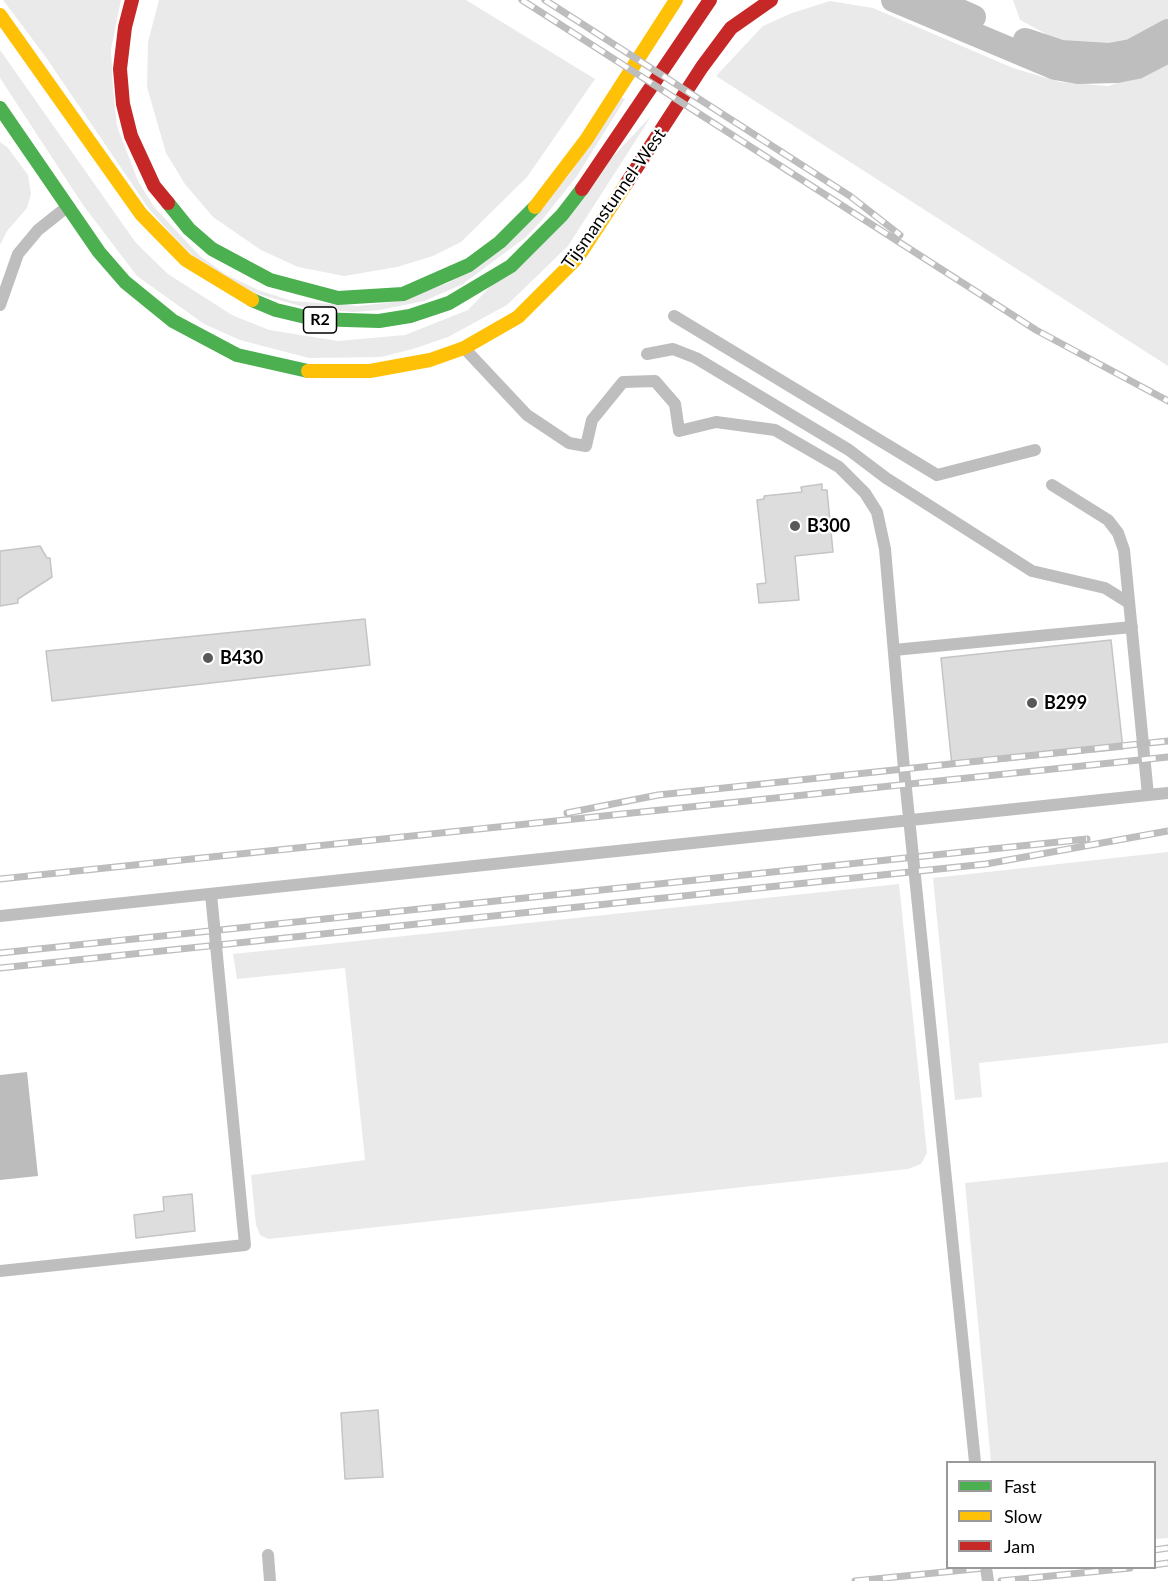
<!DOCTYPE html>
<html>
<head>
<meta charset="utf-8">
<style>
	body { margin:0 }
	#map { position:relative; width:1168px; height:1581px; overflow:hidden; background:#fff; font-family:Lato,sans-serif }
	canvas { display:block }
	.legend { position:absolute; left:946px; top:1461px; width:210px; height:108px; box-sizing:border-box; background:#fff; border:2px solid #999; margin:0; padding:8px 10px; list-style:none; font-size:18px; color:#000 }
	.legend li { display:flex; align-items:center; gap:12px; height:30px }
	.legend b { width:30px; border:2px solid #999 }
</style>
</head>
<body>
<div id="map">
<canvas width="1168" height="1581"></canvas>
<ul class="legend">
<li><b style="height:8px;background:#4caf50"></b>Fast</li>
<li><b style="height:8px;background:#ffc107"></b>Slow</li>
<li><b style="height:8px;background:#c62828"></b>Jam</li>
</ul>
</div>
<script>
const c = document.querySelector('canvas').getContext('2d');
c.lineJoin = 'round';
function fillPath(path, color) {
  c.fillStyle = color;
  c.fill(path, 'evenodd');
}
function toPath(rows) {
  const path = new Path2D();
  for (const r of rows) {
    path.moveTo(r[0], r[1]);
    for (let i = 2; i < r.length; i += 2) path.lineTo(r[i], r[i + 1]);
  }
  return path;
}
function trace(path, color, width, dash) {
  c.strokeStyle = color;
  c.lineWidth = width;
  c.lineCap = dash ? 'butt' : 'round';
  c.setLineDash(dash || []);
  c.stroke(path);
}
function label(font, color, halo, rows, align = 'center') {
  c.font = font + ' Lato,sans-serif';
  c.lineWidth = 4.5;
  c.setLineDash([]);
  c.textBaseline = 'middle';
  c.strokeStyle = halo;
  c.fillStyle = color;
  for (const [text, x, y, turn = 0] of rows) {
    c.save();
    c.translate(x, y);
    c.rotate((+turn || 0) * Math.PI / 180);
    c.textAlign = isNaN(turn) ? turn : align;
    if (halo) c.strokeText(text, 0, 0);
    c.fillText(text, 0, 0);
    c.restore();
  }
}
fillPath(toPath([
	[3,0,121,0,111,49,113,89,117,126,138,181,154,207,200,256,225,274,258,290,292,301,358,306,394,302,448,283,478,267,505,246,549,198,569,175,621,97,625,99,577,176,542,220,526,237,463,284,424,301,380,310,354,312,307,308,244,290,195,258,174,237,149,209,45,56],
	[159,0,466,0,595,79,527,177,461,242,433,256,397,267,344,276,298,267,261,250,213,217,185,184,166,153,147,87,148,42],
	[1013,0,1168,0,1168,21,1130,40,1112,43,1074,43,1050,36,1020,20],
	[830,1,873,8,1013,68,1060,82,1108,86,1131,79,1168,62,1168,366,716,76,763,26,792,13],
	[0,50,136,243,168,274,232,315,269,330,338,341,405,335,468,310,652,115,568,246,507,305,448,337,413,349,381,357,309,358,240,340,204,324,137,276,83,205,0,78],
	[0,142,8,148,28,175,31,194,27,208,7,231,0,245],
	[1168,852,1168,1043,979,1063,982,1097,955,1100,933,878],
	[899,884,927,1153,921,1164,908,1169,268,1239,260,1235,256,1225,251,1175,365,1160,345,968,237,979,233,954],
	[1168,1162,1168,1538,1155,1539,1154,1462,991,1462,965,1183]
]), '#eaeaea');
fillPath(toPath([
	[27,1072,38,1176,0,1180,0,1075]
]), '#bcbcbc');
const building = toPath([
	[822,484,822,490,827,490,833,552,795,556,799,600,759,603,757,584,766,583,757,500,764,499,764,496,802,492,801,487,822,484],
	[40,546,47,558,50,558,52,577,18,599,18,603,0,606,0,551,40,546],
	[365,619,370,665,52,701,46,651,365,619],
	[1111,640,1123,749,952,766,941,658,1111,640],
	[192,1194,195,1231,136,1238,134,1215,164,1211,163,1197,192,1194],
	[378,1410,383,1477,345,1479,341,1413,378,1410]
]);
fillPath(building, '#ddd');
trace(building, '#c5c5c5', 1.5);
trace(toPath([
	[0,305,18,254,38,230,67,207],
	[674,316,937,475,1035,450],
	[465,349,527,415,569,443,586,446,592,420,623,382,655,381,675,404,679,431,716,422,775,430,839,467,865,493,877,512,885,549,904,769,975,1462],
	[647,354,673,349,696,358,849,450,886,478,1032,571,1105,588,1129,603],
	[1052,485,1108,520,1118,533,1124,550,1148,795,1168,793],
	[894,650,1132,627],
	[0,916,1148,795],
	[0,1271,245,1245,211,894],
	[268,1555,270,1581],
	[986,1568,988,1581]
]), '#bebebe', 12);
trace(toPath([
	[893,0,1055,68,1078,72,1117,71,1137,67,1168,51],
	[936,0,974,17],
	[1025,40,1061,52,1109,55,1131,51,1168,31]
]), '#bebebe', 24);
trace(toPath([
	[0,108,99,252,125,282,173,321,237,355,308,371],
	[168,203,189,229,212,249,270,280,338,298,403,294,469,265,500,242,535,207],
	[252,300,276,310,314,319,379,321,410,316,449,303,511,266,562,215,582,189]
]), '#4caf50', 14);
trace(toPath([
	[0,15,141,214,186,260,252,300],
	[535,207,586,140,676,0],
	[308,371,370,371,430,360,464,348,518,317,578,257,626,184]
]), '#ffc107', 14);
trace(toPath([
	[132,0,125,27,120,69,123,104,131,136,154,186,168,203],
	[626,184,702,67,731,28,771,0],
	[582,189,710,0]
]), '#c62828', 14);
const rail = toPath([
	[522,0,1036,330,1168,401],
	[545,0,850,196,900,235],
	[567,813,658,795,1168,741],
	[0,879,1168,757],
	[0,953,1087,839],
	[0,968,986,864,1168,831],
	[1154,1550,1168,1548],
	[1154,1565,1168,1563],
	[855,1581,984,1568],
	[1001,1581,1130,1568]
]);
trace(rail, '#bdbdbd', 7);
trace(rail, '#fff', 4.5, [14]);
for (const [x, y, r, color] of [
	[795,526,6,"#595959"],
	[208,658,6,"#595959"],
	[1032,703,6,"#595959"]
]) {
  const dot = new Path2D();
  dot.arc(x, y, r, 0, 2 * Math.PI);
  c.fillStyle = color;
  c.fill(dot);
  trace(dot, '#fff', 2);
}
for (const [x, y, w] of [
	[320,320,33]
]) {
  const box = new Path2D();
  box.roundRect(x - w / 2, y - 13, w, 26, 4.5);
  c.fillStyle = '#fff';
  c.fill(box);
  trace(box, '#000', 1.5);
}
label('bold 16px', '#000', null, [
	["R2",320,320]
]);
label('18px', '#000', '#fff', [
	["Tijsmanstunnel-West",614,199,-55]
]);
label('bold 18px', '#000', '#fff', [
	["B300",807,526],
	["B430",220,658],
	["B299",1044,703]
], 'left');
</script>
</body>
</html>
